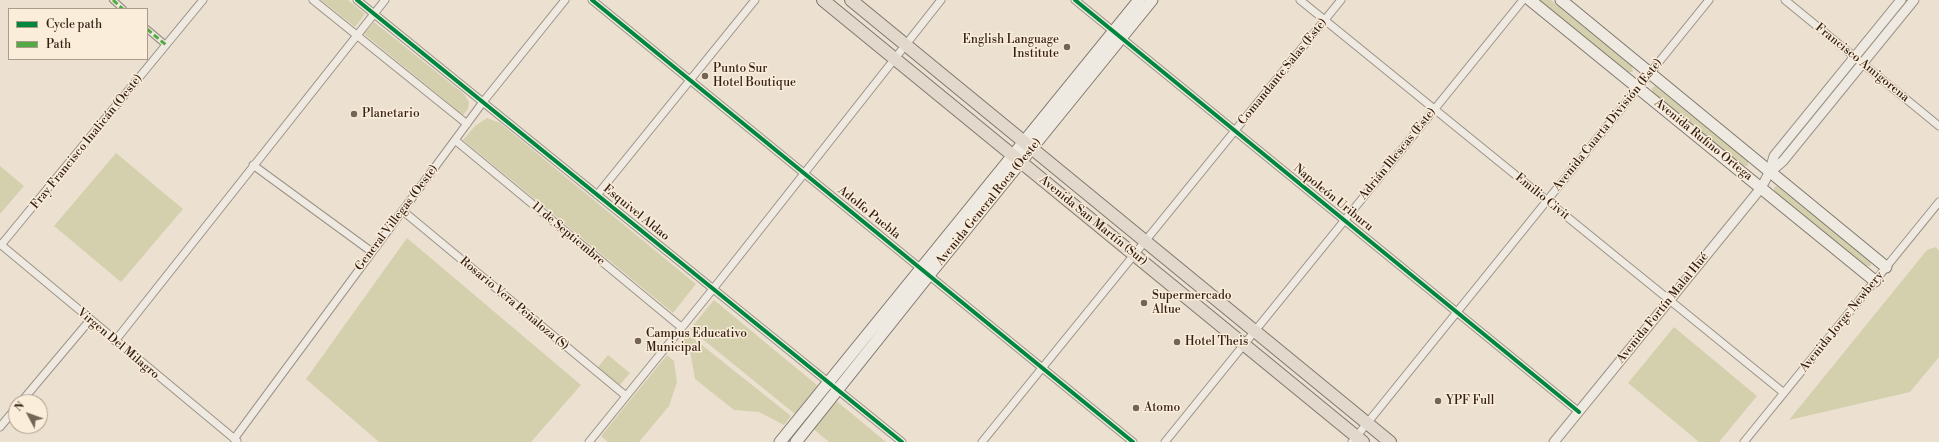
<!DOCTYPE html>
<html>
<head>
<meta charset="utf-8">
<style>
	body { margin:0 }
	#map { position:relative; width:1939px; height:442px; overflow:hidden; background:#ece1d0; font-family:"Libre Bodoni",serif }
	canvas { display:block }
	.legend { position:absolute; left:8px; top:8px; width:140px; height:52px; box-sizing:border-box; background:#faedd9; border:1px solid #ab9b8b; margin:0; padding:5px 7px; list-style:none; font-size:12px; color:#341f16 }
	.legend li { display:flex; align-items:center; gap:8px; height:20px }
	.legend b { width:20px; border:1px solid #ab9b8b }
	.north { position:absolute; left:8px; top:394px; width:40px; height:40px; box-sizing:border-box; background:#faedd9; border:1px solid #ab9b8b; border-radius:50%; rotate:311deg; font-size:11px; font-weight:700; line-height:16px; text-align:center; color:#341f16 }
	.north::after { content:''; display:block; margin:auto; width:14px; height:18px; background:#746357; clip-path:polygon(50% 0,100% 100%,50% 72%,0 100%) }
</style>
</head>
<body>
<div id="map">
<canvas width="1939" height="442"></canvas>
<ul class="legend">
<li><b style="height:5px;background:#00873e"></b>Cycle path</li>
<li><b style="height:5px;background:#54aa42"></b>Path</li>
</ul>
<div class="north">N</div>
</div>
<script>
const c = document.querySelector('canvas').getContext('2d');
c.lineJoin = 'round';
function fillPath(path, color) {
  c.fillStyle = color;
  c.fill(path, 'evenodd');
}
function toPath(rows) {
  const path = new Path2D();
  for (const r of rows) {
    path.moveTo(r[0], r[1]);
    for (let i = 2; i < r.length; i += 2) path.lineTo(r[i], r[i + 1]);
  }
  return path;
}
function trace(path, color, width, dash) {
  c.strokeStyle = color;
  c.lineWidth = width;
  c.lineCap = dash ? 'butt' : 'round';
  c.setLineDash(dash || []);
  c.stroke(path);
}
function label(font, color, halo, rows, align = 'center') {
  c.font = font + ' "Libre Bodoni",serif';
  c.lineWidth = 3;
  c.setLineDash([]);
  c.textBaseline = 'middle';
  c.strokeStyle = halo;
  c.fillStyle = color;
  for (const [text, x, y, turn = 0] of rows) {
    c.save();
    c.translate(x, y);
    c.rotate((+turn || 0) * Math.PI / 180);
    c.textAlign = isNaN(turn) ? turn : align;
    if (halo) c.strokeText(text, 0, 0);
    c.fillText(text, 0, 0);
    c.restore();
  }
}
fillPath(toPath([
	[321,0,348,0,365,14,355,27],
	[1538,0,1551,0,1632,66,1633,72,1627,72],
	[374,22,464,94,469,102,468,109,463,115,364,34],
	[1655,86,1748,161,1748,166,1743,166,1652,93,1652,88],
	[487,118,500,123,696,284,673,313,463,140,475,126],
	[116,153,183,209,121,282,54,226],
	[0,166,24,186,0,214],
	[1777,186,1870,260,1871,266,1865,266,1775,193,1774,187],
	[407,238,581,385,531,442,379,442,306,379],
	[1936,247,1939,251,1939,357,1910,392,1789,420,1927,250],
	[714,300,818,386,795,414,690,329],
	[1674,327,1757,396,1719,442,1699,442,1628,383],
	[688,334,791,416,784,425,759,412,734,410,695,379,690,351,681,343],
	[608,355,630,373,619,386,597,368],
	[667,355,674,361,677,382,669,406,639,442,608,442,601,436],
	[834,399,886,442,829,442,811,427]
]), '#d4d0ae');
const pedestrian = toPath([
	[113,0,123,9],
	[147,29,166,45]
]);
const minor = toPath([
	[313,0,467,124],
	[357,0,902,442],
	[592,0,1133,442],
	[1075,0,1579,412],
	[1300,0,1784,393],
	[1785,0,1939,126],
	[455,140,681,327],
	[253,165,372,252],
	[597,195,755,0],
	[403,211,626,396],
	[0,244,237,441],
	[1,245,203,0],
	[115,341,385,0],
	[21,402,90,320],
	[0,427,16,408],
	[234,439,483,102,565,0],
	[589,442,713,289,941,0],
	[982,442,1341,0],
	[1165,442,1523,0],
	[1352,442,1709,0],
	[1744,442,1939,202]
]);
const tertiary = toPath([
	[1901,0,1774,156,1769,173,1783,161,1914,0],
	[1554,442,1761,188,1769,173]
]);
const secondary = toPath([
	[1530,0,1875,281],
	[1561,0,1886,267],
	[780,442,1139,0],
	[796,442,929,275,1152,0]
]);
const trunk = toPath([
	[823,0,1363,442],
	[851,0,1390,442]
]);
trace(pedestrian, '#9c9288', 8);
trace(minor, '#9c9288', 9);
trace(tertiary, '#9c9288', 11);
trace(secondary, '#81786f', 13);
trace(trunk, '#81786f', 14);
trace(pedestrian, '#efeae1', 5.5);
trace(minor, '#efeae1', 7);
trace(tertiary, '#efeae1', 9);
trace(secondary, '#efeae1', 11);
trace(trunk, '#e2d8cb', 12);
trace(toPath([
	[113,0,123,9],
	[147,29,166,45]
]), '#54aa42', 3, [6, 3]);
trace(toPath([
	[357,0,902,442],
	[592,0,1133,442],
	[1075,0,1579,412]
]), '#00873e', 4);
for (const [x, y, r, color] of [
	[1067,47,4,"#746357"],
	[705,76,4,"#746357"],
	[354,114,4,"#746357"],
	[1144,303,4,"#746357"],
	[638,341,4,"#746357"],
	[1177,342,4,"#746357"],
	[1438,401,4,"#746357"],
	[1136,408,4,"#746357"]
]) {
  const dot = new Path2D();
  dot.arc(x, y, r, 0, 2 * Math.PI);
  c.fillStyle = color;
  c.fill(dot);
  trace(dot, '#faedd9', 1.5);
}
label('12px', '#341f16', '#faedd9', [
	["English Language",1059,40,"right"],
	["Institute",1059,54,"right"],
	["Punto Sur",713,69],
	["Hotel Boutique",713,83],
	["Planetario",362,114],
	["Supermercado",1152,296],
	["Altue",1152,310],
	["Campus Educativo",646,334],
	["Municipal",646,348],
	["Hotel Theis",1185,342],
	["YPF Full",1446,401],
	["Atomo",1144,408]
], 'left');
label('12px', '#341f16', '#faedd9', [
	["Francisco Amigorena",1862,63,39],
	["Comandante Salas (Este)",1283,72,-51],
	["Avenida Cuarta División (Este)",1608,125,-51],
	["Avenida Rufino Ortega",1703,140,39],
	["Fray Francisco Inalicán (Oeste)",87,142,-51],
	["Adrián Illescas (Este)",1398,154,-51],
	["Emilio Civit",1542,197,39],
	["Napoleón Uriburu",1333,198,39],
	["Avenida General Roca (Oeste)",989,202,-51],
	["Esquivel Aldao",636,213,39],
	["Adolfo Puebla",869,213,39],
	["General Villegas (Oeste)",397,218,-53],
	["Avenida San Martín (Sur)",1093,221,39],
	["11 de Septiembre",568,234,40],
	["Rosario Vera Peñaloza (S)",514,304,40],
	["Avenida Fortín Malal Hué",1663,308,-51],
	["Avenida Jorge Newbery",1842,322,-51],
	["Virgen Del Milagro",118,344,40]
]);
</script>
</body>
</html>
